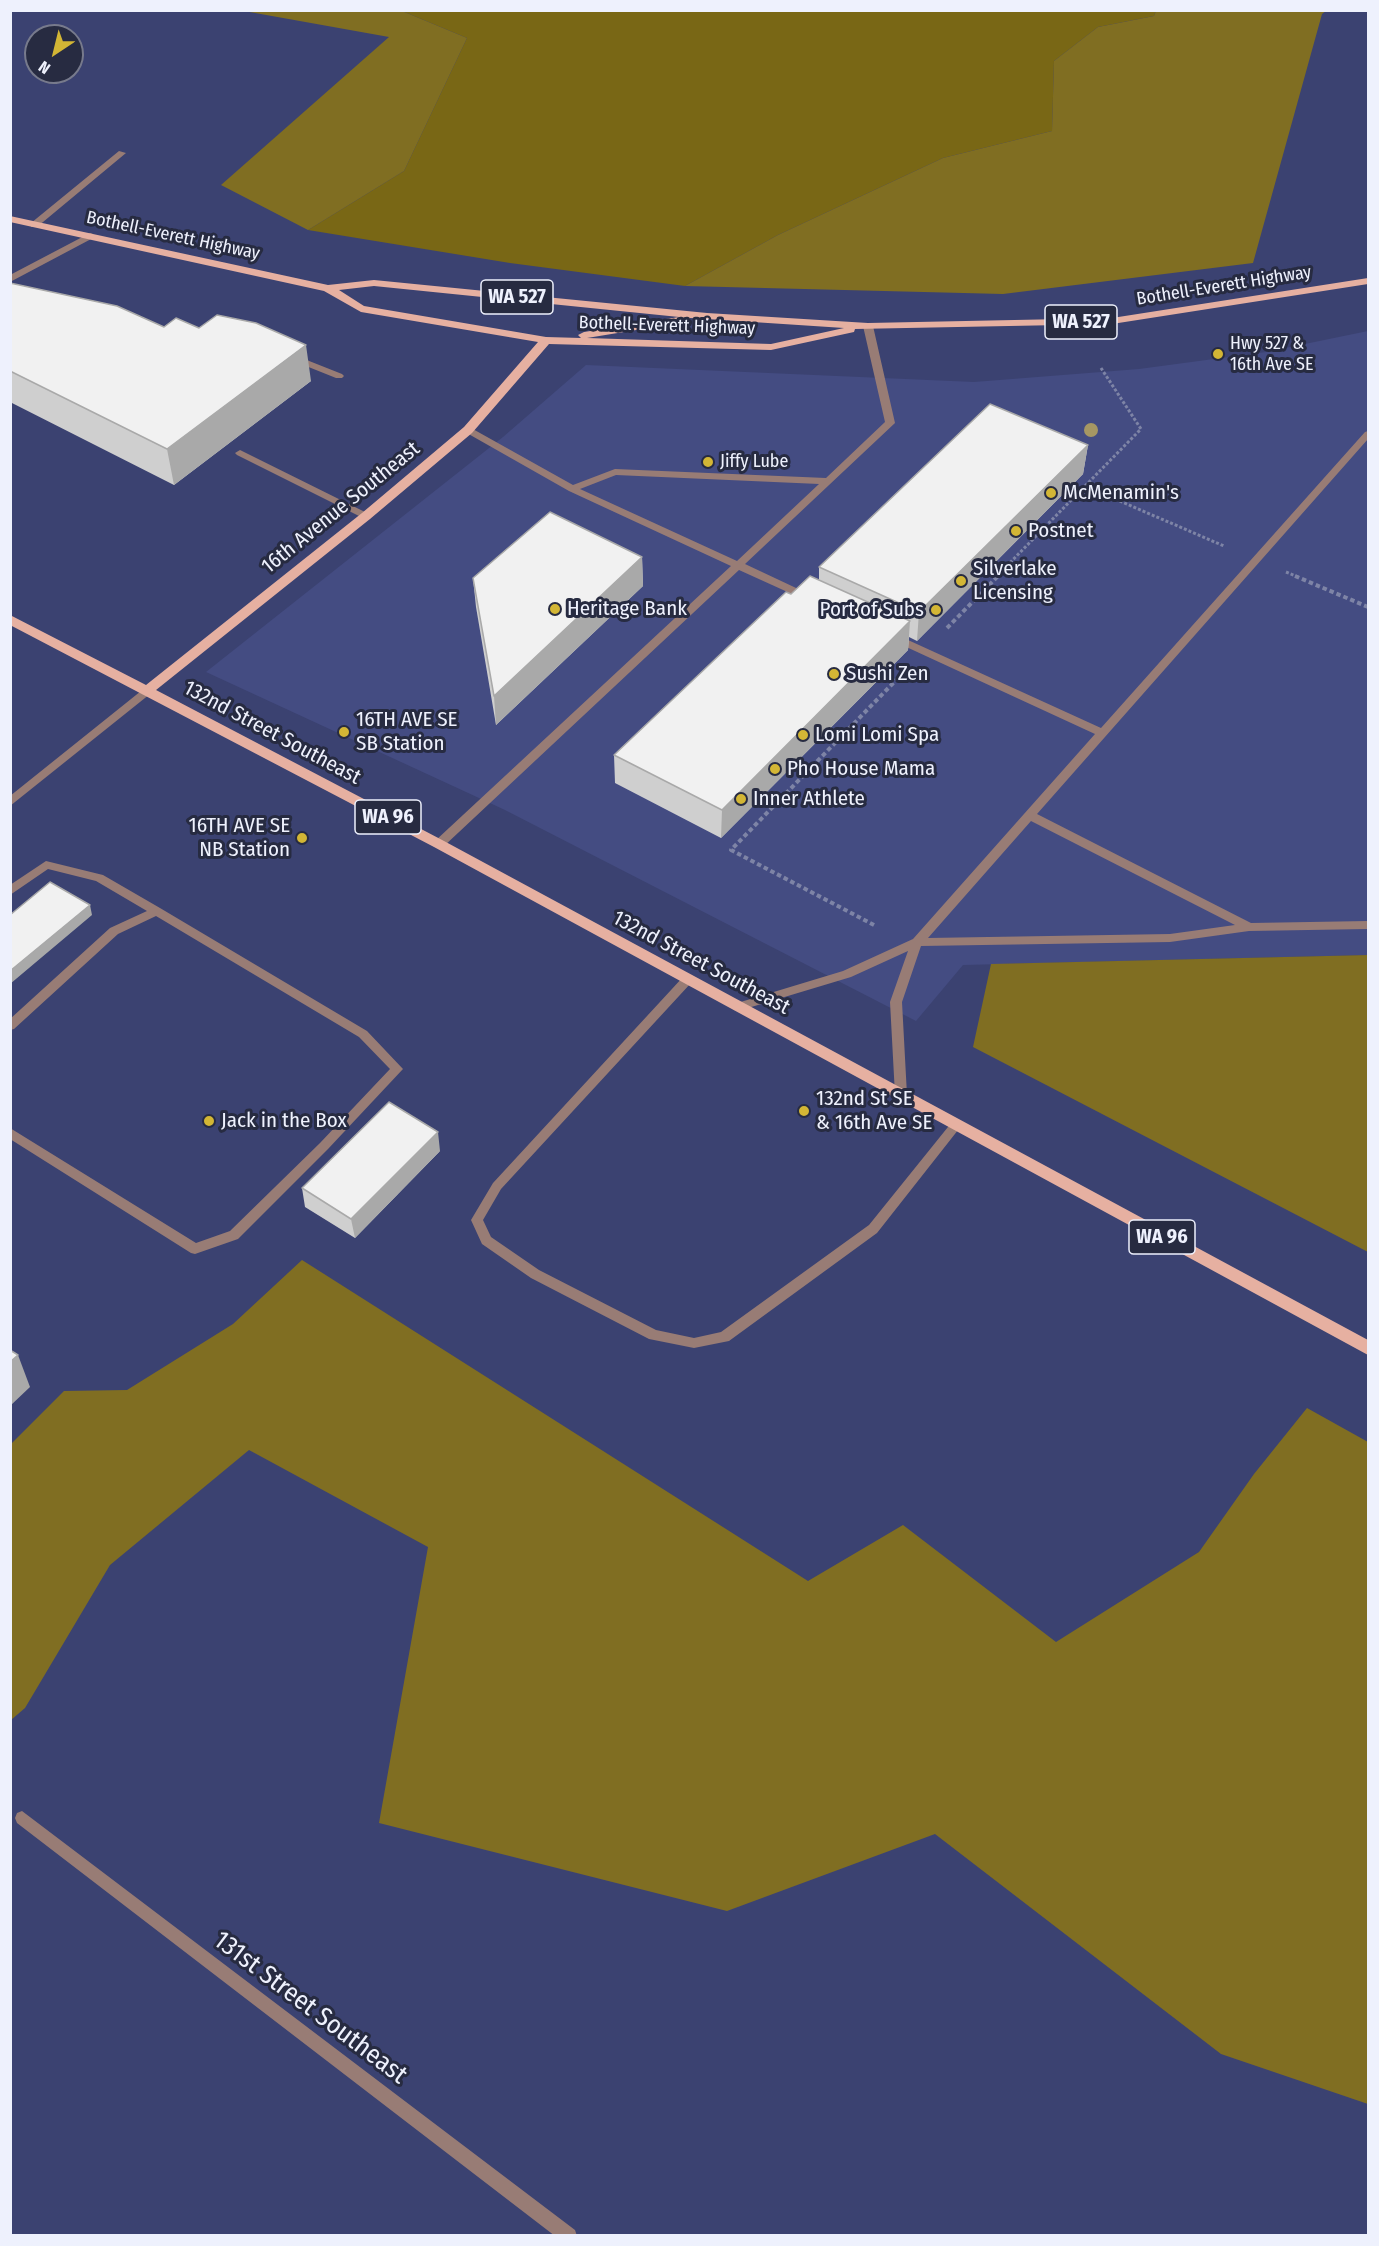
<!DOCTYPE html>
<html>
<head>
<meta charset="utf-8">
<style>
	body { margin:0 }
	#map { position:relative; width:1379px; height:2246px; overflow:hidden; background:#3b4271; font-family:"Fira Sans Condensed",sans-serif }
	canvas { display:block }
	.frame { position:absolute; inset:0; border:12px solid #eef1fd; pointer-events:none }
	.north { position:absolute; left:24px; top:24px; width:60px; height:60px; box-sizing:border-box; background:#272b41; border:2px solid #777a8c; border-radius:50%; rotate:215deg; font-size:16px; font-weight:700; line-height:24px; text-align:center; color:#eef1fd }
	.north::after { content:''; display:block; margin:auto; width:21px; height:27px; background:#d3b635; clip-path:polygon(50% 0,100% 100%,50% 72%,0 100%) }
</style>
</head>
<body>
<div id="map">
<canvas width="1379" height="2246"></canvas>
<div class="frame"></div>
<div class="north">N</div>
</div>
<script>
const c = document.querySelector('canvas').getContext('2d');
c.lineJoin = 'round';
function fillPath(path, color) {
  c.fillStyle = color;
  c.fill(path, 'evenodd');
}
function toPath(rows) {
  const path = new Path2D();
  for (const r of rows) {
    path.moveTo(r[0], r[1]);
    for (let i = 2; i < r.length; i += 2) path.lineTo(r[i], r[i + 1]);
  }
  return path;
}
function trace(path, color, width, dash) {
  c.strokeStyle = color;
  c.lineWidth = width;
  c.lineCap = dash ? 'butt' : 'round';
  c.setLineDash(dash || []);
  c.stroke(path);
}
function label(font, color, halo, rows, align = 'center') {
  c.font = font + ' "Fira Sans Condensed",sans-serif';
  c.lineWidth = 6;
  c.setLineDash([]);
  c.textBaseline = 'middle';
  c.strokeStyle = halo;
  c.fillStyle = color;
  for (const [text, x, y, turn = 0] of rows) {
    c.save();
    c.translate(x, y);
    c.rotate((+turn || 0) * Math.PI / 180);
    c.textAlign = isNaN(turn) ? turn : align;
    if (halo) c.strokeText(text, 0, 0);
    c.fillText(text, 0, 0);
    c.restore();
  }
}
fillPath(toPath([
	[1368,331,1368,955,963,965,916,1021,505,810,206,672,503,437,586,365,974,382,1139,369,1266,352]
]), '#444c82');
fillPath(toPath([
	[402,11,1156,11,1154,16,1098,27,1054,61,1052,131,943,158,778,235,685,286,510,263,308,230,404,171,467,38]
]), '#796715');
fillPath(toPath([
	[244,11,402,11,467,38,404,171,308,230,221,185,389,37],
	[1156,11,1326,11,1322,14,1253,263,1003,294,685,286,778,235,943,158,1052,131,1054,61,1098,27,1154,16],
	[1368,955,1368,1252,973,1047,991,964],
	[302,1260,808,1581,903,1525,1056,1642,1199,1552,1254,1474,1307,1408,1368,1442,1368,2104,1221,2054,935,1834,727,1911,379,1823,428,1547,249,1450,110,1565,25,1708,11,1720,11,1444,64,1391,127,1390,233,1324]
]), '#806e22');
trace(toPath([
	[1085,486,1141,429,1101,368],
	[1286,572,1298,577],
	[996,577,1085,486,1224,546]
]), '#7e84a6', 3, [3, 2]);
trace(toPath([
	[1295,576,1368,607],
	[947,628,998,576],
	[874,925,731,850,902,674]
]), '#7e84a6', 4, [4.5, 3]);
fillPath(toPath([
	[119,151,126,153,37,227,31,227,31,223,119,151],
	[868,323,873,326,895,423,745,564,811,595,811,599,803,599,739,570,443,847,435,847,434,844,435,841,731,566,569,491,465,432,465,428,471,428,573,485,615,469,826,478,885,422,863,326,868,323],
	[616,475,819,484,737,561,580,489,616,475],
	[294,355,342,374,344,376,342,378,336,378,291,360,289,358,294,355],
	[1368,431,1368,439,1037,814,1251,923,1368,921,1368,929,1249,931,1170,942,921,946,902,1002,907,1095,905,1098,901,1100,897,1098,895,1095,890,1002,908,951,851,977,738,1011,734,1010,732,1007,734,1004,843,971,913,939,1095,734,889,639,889,635,897,635,1101,728,1365,432,1368,431],
	[1031,821,1235,925,1170,934,928,938,1031,821],
	[240,450,369,514,371,516,369,518,363,518,237,455,235,453,240,450],
	[146,687,151,691,150,694,10,806,10,796,146,687],
	[46,861,103,875,160,908,367,1031,403,1069,328,1149,238,1239,195,1254,191,1253,10,1139,10,1128,196,1243,230,1231,320,1143,390,1069,359,1037,156,916,118,934,14,1029,10,1030,10,1019,110,928,147,911,96,881,48,869,10,895,10,885,46,861],
	[687,976,693,980,691,983,501,1189,483,1220,491,1237,539,1270,656,1330,694,1338,721,1332,869,1225,952,1122,960,1122,962,1125,877,1233,729,1341,694,1348,649,1339,531,1278,482,1244,471,1220,493,1183,683,977,687,976]
]), '#987c75');
fillPath(toPath([
	[90,233,93,234,93,238,10,282,10,275,90,233],
	[22,1811,575,2230,577,2236,555,2236,17,1823,15,1818,17,1813,22,1811]
]), '#987c75');
fillPath(toPath([
	[10,216,328,285,374,280,707,313,868,323,1112,318,1368,278,1368,284,1112,324,855,329,854,332,771,350,549,344,472,433,370,519,156,690,444,841,1368,1340,1368,1355,434,847,10,625,10,615,146,685,362,513,464,427,538,342,361,312,324,291,10,222,10,216],
	[374,286,679,317,584,332,578,335,581,338,546,337,364,306,339,290,374,286],
	[690,318,707,319,844,328,771,344,587,338,685,322,689,321,690,318]
]), '#e6b0a1');
c.fillStyle = '#a69763';
for (const [x, y] of [
	[1091,430]
]) {
  c.beginPath();
  c.arc(x, y, 7, 0, 2 * Math.PI);
  c.fill();
}
fillPath(toPath([
	[10,283,164,327,311,381,174,485,10,402],
	[1088,445,1083,474,917,641,909,637,908,650,721,838,615,783,614,755,791,594,819,580,819,567],
	[642,557,643,586,496,725,476,607,473,578],
	[440,1151,355,1238,305,1207,302,1188]
]), '#cfcfcf');
fillPath(toPath([
	[306,345,311,381,174,485,167,449],
	[1088,445,1083,474,917,641,919,612],
	[642,557,643,586,496,725,494,696],
	[910,621,908,650,721,838,722,810],
	[90,905,92,915,10,984,10,971],
	[438,1132,440,1151,355,1238,351,1219],
	[18,1355,30,1387,10,1406,10,1362]
]), '#a9a9a9');
const building = toPath([
	[10,283,117,306,164,327,176,318,199,328,217,315,256,323,306,345,167,449,10,371,10,283],
	[990,404,1088,445,919,612,819,567,990,404],
	[550,512,642,557,494,696,473,578,550,512],
	[810,576,910,621,722,810,614,755,786,592,791,594,810,576],
	[50,882,90,905,10,971,10,915,50,882],
	[389,1102,438,1132,351,1219,302,1188,389,1102],
	[10,1350,18,1355,10,1362,10,1350]
]);
fillPath(building, '#f1f1f1');
trace(building, '#a9a9a9', 1.5);
for (const [x, y, r, color] of [
	[1218,354,6,"#d3b635"],
	[708,462,6,"#d3b635"],
	[1051,493,6,"#d3b635"],
	[1016,531,6,"#d3b635"],
	[961,581,6,"#d3b635"],
	[555,609,6,"#d3b635"],
	[936,610,6,"#d3b635"],
	[834,674,6,"#d3b635"],
	[344,732,6,"#d3b635"],
	[803,735,6,"#d3b635"],
	[775,769,6,"#d3b635"],
	[741,799,6,"#d3b635"],
	[302,838,6,"#d3b635"],
	[804,1111,6,"#d3b635"],
	[209,1121,6,"#d3b635"]
]) {
  const dot = new Path2D();
  dot.arc(x, y, r, 0, 2 * Math.PI);
  c.fillStyle = color;
  c.fill(dot);
  trace(dot, '#272b41', 2);
}
label('18px', '#eef1fd', '#272b41', [
	["Bothell-Everett Highway",173,236,12],
	["Bothell-Everett Highway",1224,286,-9],
	["Bothell-Everett Highway",667,326,2]
]);
label('18px', '#eef1fd', '#272b41', [
	["Hwy 527 &",1230,344],
	["16th Ave SE",1230,365],
	["Jiffy Lube",720,462]
], 'left');
for (const [x, y, w] of [
	[517,297,72],
	[1081,322,72],
	[388,817,66],
	[1162,1237,66]
]) {
  const box = new Path2D();
  box.roundRect(x - w / 2, y - 17, w, 34, 4.5);
  c.fillStyle = '#272b41';
  c.fill(box);
  trace(box, '#eef1fd', 1.5);
}
label('bold 20px', '#eef1fd', null, [
	["WA 527",517,297],
	["WA 527",1081,322],
	["WA 96",388,817],
	["WA 96",1162,1237]
]);
label('21px', '#eef1fd', '#272b41', [
	["McMenamin's",1063,493],
	["Postnet",1028,531],
	["Silverlake",973,569],
	["Licensing",973,593],
	["Heritage Bank",567,609],
	["Port of Subs",924,610,"right"],
	["Sushi Zen",846,674],
	["16TH AVE SE",356,720],
	["SB Station",356,744],
	["Lomi Lomi Spa",815,735],
	["Pho House Mama",787,769],
	["Inner Athlete",753,799],
	["16TH AVE SE",290,826,"right"],
	["NB Station",290,850,"right"],
	["132nd St SE",816,1099],
	["& 16th Ave SE",816,1123],
	["Jack in the Box",221,1121]
], 'left');
label('21px', '#eef1fd', '#272b41', [
	["16th Avenue Southeast",341,508,-39],
	["132nd Street Southeast",272,733,28],
	["132nd Street Southeast",701,963,28]
]);
label('26px', '#eef1fd', '#272b41', [
	["131st Street Southeast",310,2008,37]
]);
</script>
</body>
</html>
